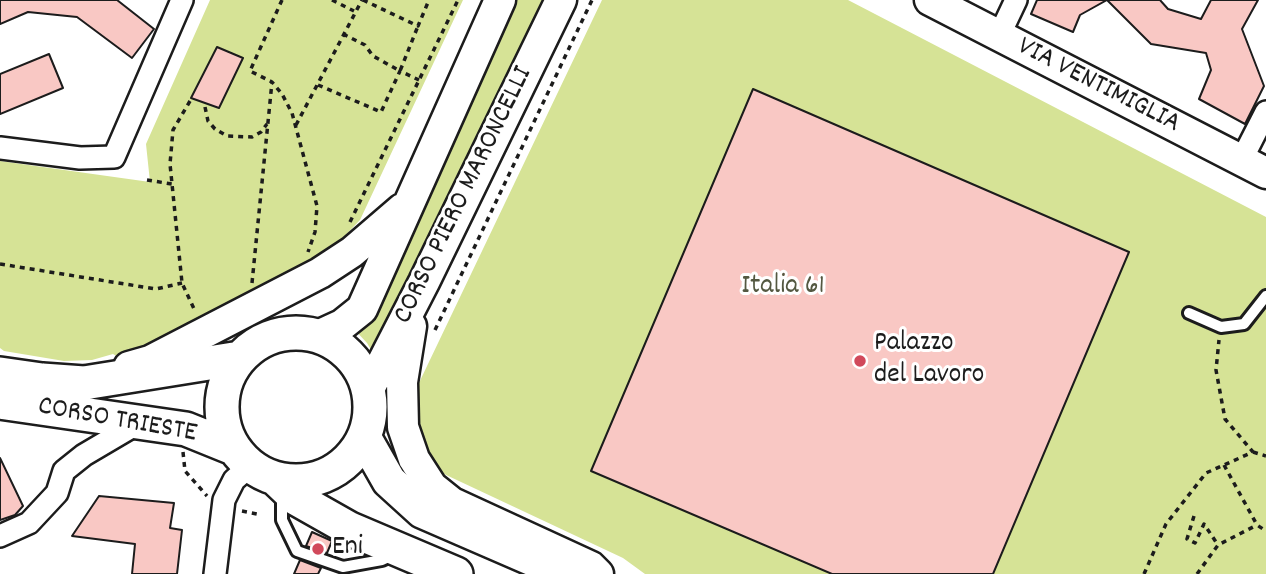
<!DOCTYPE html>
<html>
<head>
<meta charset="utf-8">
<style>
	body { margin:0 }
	canvas { display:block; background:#fff }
</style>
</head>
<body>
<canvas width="1266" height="574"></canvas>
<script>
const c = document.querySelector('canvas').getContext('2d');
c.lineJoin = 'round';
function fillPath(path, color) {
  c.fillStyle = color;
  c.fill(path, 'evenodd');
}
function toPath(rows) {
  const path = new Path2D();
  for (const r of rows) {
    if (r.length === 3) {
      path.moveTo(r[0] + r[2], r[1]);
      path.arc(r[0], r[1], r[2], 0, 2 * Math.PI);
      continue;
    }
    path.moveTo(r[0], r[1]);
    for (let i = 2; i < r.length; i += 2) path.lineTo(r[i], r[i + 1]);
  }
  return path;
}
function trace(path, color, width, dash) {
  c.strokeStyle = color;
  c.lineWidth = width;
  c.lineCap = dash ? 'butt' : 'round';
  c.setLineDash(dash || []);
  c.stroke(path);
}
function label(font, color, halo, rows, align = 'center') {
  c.font = font + ' Dekko,sans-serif';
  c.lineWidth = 6;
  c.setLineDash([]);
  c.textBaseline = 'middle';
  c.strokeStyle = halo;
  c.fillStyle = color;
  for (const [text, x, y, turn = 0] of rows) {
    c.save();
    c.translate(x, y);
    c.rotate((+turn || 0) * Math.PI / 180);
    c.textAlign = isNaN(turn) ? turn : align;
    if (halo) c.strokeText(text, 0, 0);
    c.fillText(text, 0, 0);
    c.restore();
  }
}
fillPath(toPath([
	[210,0,463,0,360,220,336,245,130,361,123,360,113,354,92,360,64,361,4,351,0,348,0,161,150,182,146,144],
	[511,0,548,0,376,358,367,343,353,328],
	[602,0,848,0,1266,217,1266,574,645,574,623,558,444,474,417,435,417,387]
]), '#d6e396');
const building = toPath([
	[0,0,117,0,154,29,132,58,77,17,28,12,0,24,0,0],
	[1037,0,1160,0,1168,9,1201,19,1211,0,1258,0,1242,29,1264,86,1245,124,1199,99,1211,70,1206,53,1151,44,1107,0,1080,15,1073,32,1031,14,1037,0],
	[217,47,243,58,219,108,191,98,217,47],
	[49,54,63,88,0,114,0,74,49,54],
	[753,89,1129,252,993,574,832,574,591,471,753,89],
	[0,458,23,506,15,515,0,520,0,458],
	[99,496,174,503,170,528,182,530,177,574,132,574,135,544,72,536,99,496],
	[312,532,332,541,327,553,306,546,312,532],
	[300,560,321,568,318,574,294,574,300,560]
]);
fillPath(building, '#f9c8c4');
trace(building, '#1c1c1c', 2);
const lane = toPath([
	[1189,313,1221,327,1244,324,1266,296],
	[282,493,282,520,297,551,343,567,382,560,393,555]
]);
const street = toPath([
	[999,36,1016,0],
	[0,148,80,158,114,157,182,0],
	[1241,161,1266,112],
	[0,536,29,523,57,493,64,471,84,455,140,422],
	[215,574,224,500,234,480,250,466]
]);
const secondary = toPath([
	[930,0,1266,173],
	[411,326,402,382,403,427,414,459,432,487,452,503,591,567,598,574],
	[318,336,342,325,362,309,500,0],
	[129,367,150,361,320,273,352,252,402,209],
	[368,391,424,282,561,0]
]);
const primary = toPath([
	[296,407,74],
	[0,374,42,380,84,383,240,358],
	[0,402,186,429,233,448],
	[364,437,389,481,422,511,567,574],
	[277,480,297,499,350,529,456,574]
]);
trace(lane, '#1c1c1c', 16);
trace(street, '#1c1c1c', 26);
trace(secondary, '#1c1c1c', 35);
trace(primary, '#1c1c1c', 38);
trace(toPath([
	[282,0,250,71,272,82,282,94,292,113,317,206,315,232,308,252],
	[332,0,354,11],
	[363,0,418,26,429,0],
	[343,34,365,45,373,56,400,71,418,26],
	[318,85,381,112,400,71,419,80],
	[190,101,173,130,170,164,182,283,195,311],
	[205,107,208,121,215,129,227,136,252,137,261,132,267,124],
	[296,125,362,0],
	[147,180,172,184],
	[350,222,458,0],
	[0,264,156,289,182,283],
	[252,283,272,82],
	[435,330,592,0],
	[183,452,185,471,207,496],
	[1253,452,1266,456],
	[1224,465,1257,525,1266,531],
	[242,511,257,514],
	[1194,516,1187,539,1195,543,1204,524,1218,545],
	[1144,574,1166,524,1206,473,1253,452,1225,419,1216,370,1219,340],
	[1197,574,1218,545,1257,525]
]), '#1c1c1c', 3.5, [5, 5]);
trace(lane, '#fff', 10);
trace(street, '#fff', 21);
trace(secondary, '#fff', 30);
trace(primary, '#fff', 33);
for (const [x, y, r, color] of [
	[860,361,7,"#d1495b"],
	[318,549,7,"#d1495b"]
]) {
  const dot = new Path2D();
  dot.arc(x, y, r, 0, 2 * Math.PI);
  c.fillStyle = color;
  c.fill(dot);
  trace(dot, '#fff', 2.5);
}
label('28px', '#1c1c1c', '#fff', [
	["VIA VENTIMIGLIA",1098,87,27],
	["CORSO PIERO MARONCELLI",465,196,-64],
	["CORSO TRIESTE",117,422,10]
]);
label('28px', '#545841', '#fff', [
	["Italia 61",783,288]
]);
label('28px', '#1c1c1c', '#fff', [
	["Palazzo",874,345],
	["del Lavoro",874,377],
	["Eni",332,549]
], 'left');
</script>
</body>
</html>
